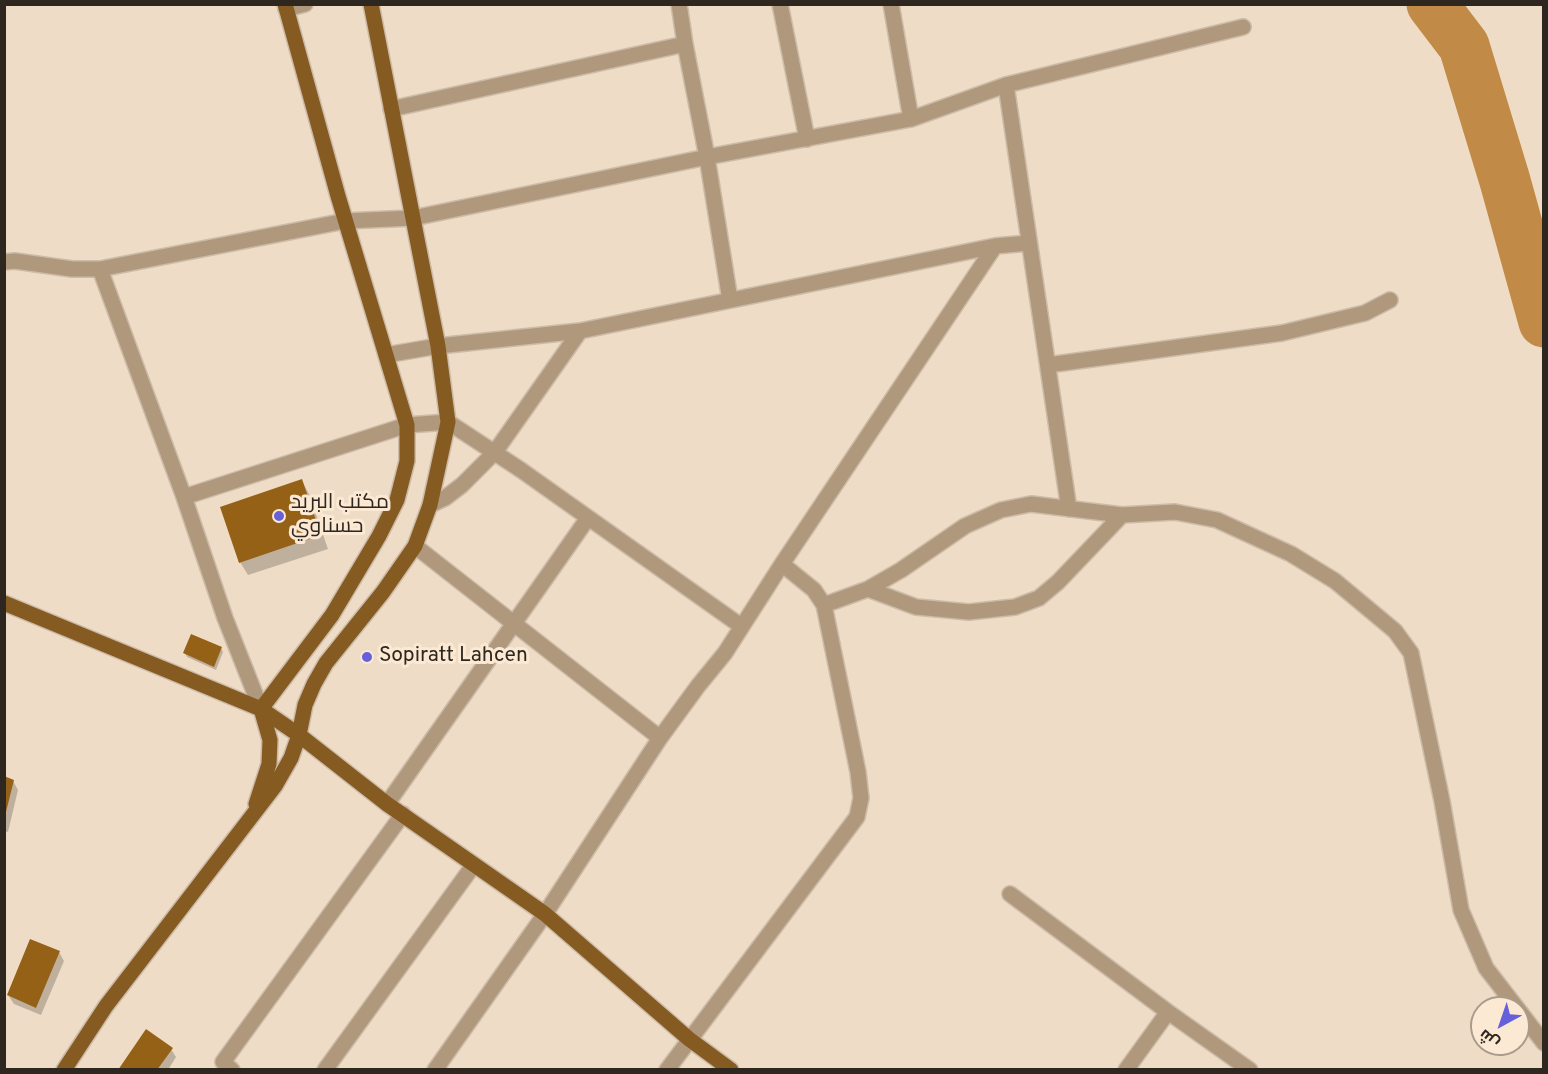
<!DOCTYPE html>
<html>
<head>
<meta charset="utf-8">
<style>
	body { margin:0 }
	#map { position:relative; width:1548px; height:1074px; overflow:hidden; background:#efdcc6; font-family:Overpass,Cairo,sans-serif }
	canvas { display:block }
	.frame { position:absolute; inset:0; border:6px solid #2e271f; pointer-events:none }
	.north { position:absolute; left:1470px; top:996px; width:60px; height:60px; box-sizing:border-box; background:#fce9d3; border:2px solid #aa9b8b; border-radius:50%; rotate:220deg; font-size:16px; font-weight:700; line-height:24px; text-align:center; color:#2e271f }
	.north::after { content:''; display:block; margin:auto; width:21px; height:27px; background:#6661da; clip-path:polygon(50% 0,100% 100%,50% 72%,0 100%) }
</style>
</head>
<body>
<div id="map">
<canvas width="1548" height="1074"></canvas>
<div class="frame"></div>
<div class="north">ش</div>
</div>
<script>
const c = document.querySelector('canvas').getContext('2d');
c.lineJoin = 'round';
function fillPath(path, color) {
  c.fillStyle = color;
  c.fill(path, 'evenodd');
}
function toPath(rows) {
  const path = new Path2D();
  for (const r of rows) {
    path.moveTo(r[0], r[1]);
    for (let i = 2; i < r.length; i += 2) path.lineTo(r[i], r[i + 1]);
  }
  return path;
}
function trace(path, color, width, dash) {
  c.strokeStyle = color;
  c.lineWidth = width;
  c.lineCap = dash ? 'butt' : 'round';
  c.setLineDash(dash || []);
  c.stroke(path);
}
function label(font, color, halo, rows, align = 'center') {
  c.font = font + ' Overpass,Cairo,sans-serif';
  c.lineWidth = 6;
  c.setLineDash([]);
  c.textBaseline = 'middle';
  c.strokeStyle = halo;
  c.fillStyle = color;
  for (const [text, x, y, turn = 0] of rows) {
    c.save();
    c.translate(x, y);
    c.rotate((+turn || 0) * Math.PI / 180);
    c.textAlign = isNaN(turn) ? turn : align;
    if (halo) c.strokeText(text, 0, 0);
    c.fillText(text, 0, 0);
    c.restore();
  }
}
fillPath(toPath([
	[302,481,309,494,328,549,248,575,240,562],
	[221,648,223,652,216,670,187,657,185,653],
	[4,778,13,781,18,790,8,832,4,831],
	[59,952,64,961,41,1015,14,1004,8,995],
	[171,1049,176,1057,168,1070,120,1070]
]), '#0003');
trace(toPath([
	[1432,4,1464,46,1505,181,1544,322]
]), '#c18b47', 51);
fillPath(toPath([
	[302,479,321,535,239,563,220,507],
	[191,634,222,647,214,667,183,653],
	[4,776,14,780,5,816,4,816],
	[30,939,60,951,36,1008,7,995],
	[146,1029,173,1048,157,1070,118,1070]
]), '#946116');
const minor = toPath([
	[679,4,685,44,707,157,730,300],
	[780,4,807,139],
	[891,4,911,119],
	[286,9,305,4],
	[1006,85,1069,509],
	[391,109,685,44],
	[4,262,15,261,72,269,100,269,345,221,413,218,707,157,911,119,1006,85,1243,27],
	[100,269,184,497,225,618,261,709],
	[386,355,438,346,580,331,995,246,1029,243],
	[1048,365,1282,333,1365,313,1390,300],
	[184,497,407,425,448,422,521,470,741,626],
	[430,505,445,498,462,485,495,452,580,331],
	[415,546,660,738],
	[868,589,916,607,969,612,1015,607,1039,598,1058,582,1122,515],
	[824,605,868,589,901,570,965,526,1001,510,1031,504,1122,515,1175,512,1217,520,1291,554,1335,581,1395,631,1411,653,1442,801,1461,910,1486,968,1544,1043],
	[387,804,588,518],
	[1010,894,1168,1012,1250,1070],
	[232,1070,223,1062,403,814],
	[325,1070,473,866],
	[435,1070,545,914,660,738,698,686,725,653,782,564,995,246],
	[667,1070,857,817,861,798,858,772,824,605,814,590,782,564],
	[1126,1070,1168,1012]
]);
const primary = toPath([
	[4,603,261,709,299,735,387,804,545,914,689,1039,731,1070],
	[261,709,332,615,379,536,397,500,407,461,407,425,338,196,285,4],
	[256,804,269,764,270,740,261,709],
	[64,1070,106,1006,275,786,291,758,299,735,305,705,314,684,326,663,383,592,415,546,430,505,448,422,438,346,371,4]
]);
trace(minor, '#ccbba8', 18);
trace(primary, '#ccbba8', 18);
trace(minor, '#b0987c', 15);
trace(primary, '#865b22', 15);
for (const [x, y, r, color] of [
	[279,516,6,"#6661da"],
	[367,657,6,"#6661da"]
]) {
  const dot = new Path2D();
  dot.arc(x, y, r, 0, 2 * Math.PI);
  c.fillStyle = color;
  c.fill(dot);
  trace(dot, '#fce9d3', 2);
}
label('21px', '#2e271f', '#fce9d3', [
	["مكتب البريد",291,504],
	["حسناوي",291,528],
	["Sopiratt Lahcen",379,657]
], 'left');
</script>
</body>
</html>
